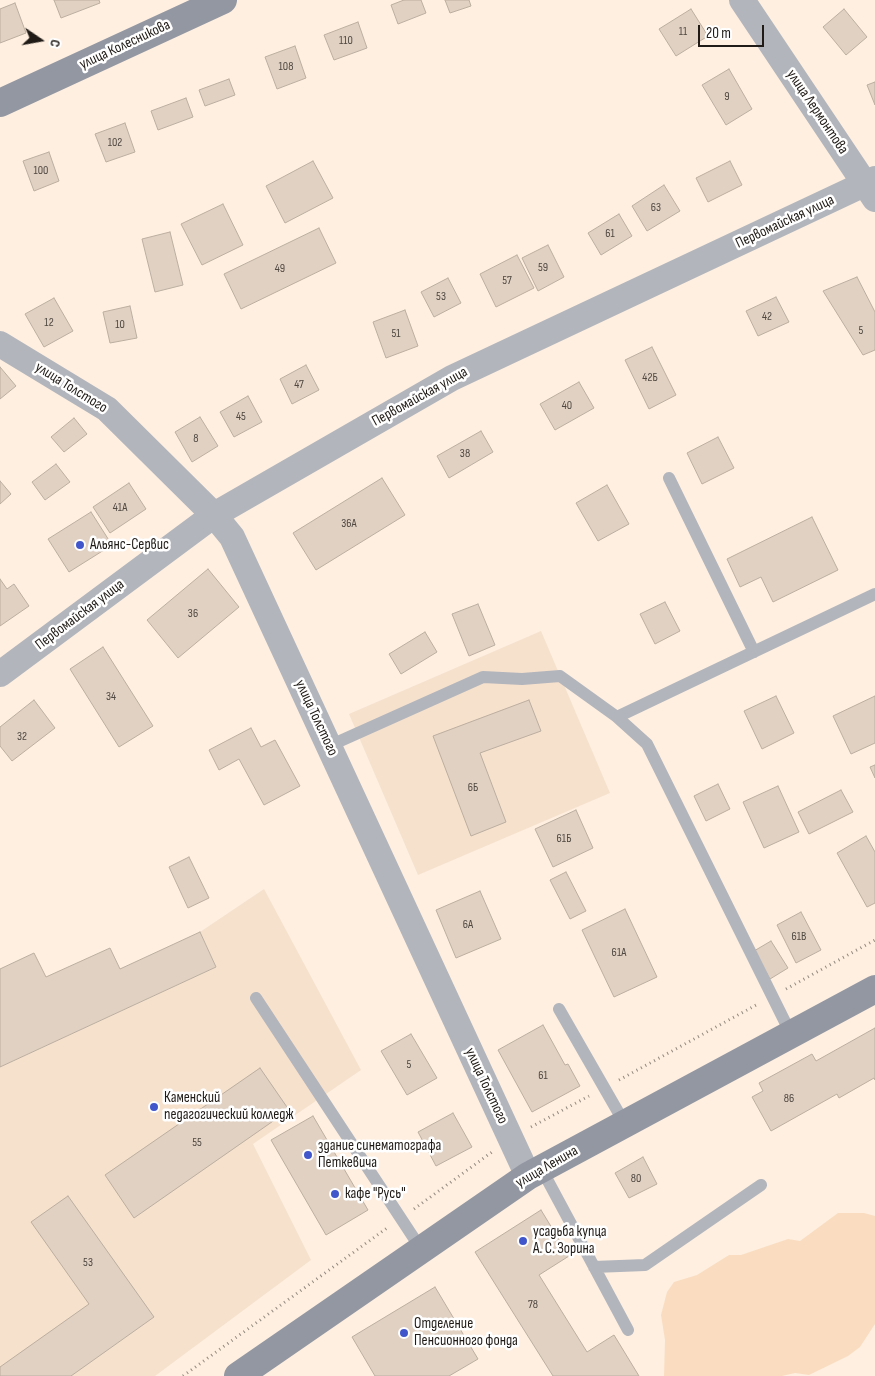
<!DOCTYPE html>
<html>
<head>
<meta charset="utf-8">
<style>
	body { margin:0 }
	#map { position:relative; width:875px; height:1376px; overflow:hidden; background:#feefe0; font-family:"Sofia Sans Condensed",sans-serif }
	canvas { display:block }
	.north { position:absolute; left:15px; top:15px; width:50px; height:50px; -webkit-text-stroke:4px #fff; paint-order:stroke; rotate:102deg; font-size:14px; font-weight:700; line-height:20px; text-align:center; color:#201b16 }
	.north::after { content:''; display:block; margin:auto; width:18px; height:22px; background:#201b16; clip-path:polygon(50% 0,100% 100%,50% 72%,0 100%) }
	.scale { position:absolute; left:698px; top:25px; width:66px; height:22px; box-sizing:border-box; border:2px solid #201b16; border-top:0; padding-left:6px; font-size:15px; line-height:18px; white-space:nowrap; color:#201b16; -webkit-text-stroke:4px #fff; paint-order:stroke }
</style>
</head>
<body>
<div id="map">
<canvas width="875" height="1376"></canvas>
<div class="north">С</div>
<div class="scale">20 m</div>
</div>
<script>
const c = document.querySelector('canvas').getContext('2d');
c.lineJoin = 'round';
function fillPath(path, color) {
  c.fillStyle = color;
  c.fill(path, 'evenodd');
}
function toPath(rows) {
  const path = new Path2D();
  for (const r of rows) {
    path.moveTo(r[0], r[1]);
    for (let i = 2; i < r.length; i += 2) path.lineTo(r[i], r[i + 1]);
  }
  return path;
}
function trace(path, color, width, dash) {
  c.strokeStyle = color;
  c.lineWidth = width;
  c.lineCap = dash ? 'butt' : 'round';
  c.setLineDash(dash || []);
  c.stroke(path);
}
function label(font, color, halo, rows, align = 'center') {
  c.font = font + ' "Sofia Sans Condensed",sans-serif';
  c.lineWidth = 5;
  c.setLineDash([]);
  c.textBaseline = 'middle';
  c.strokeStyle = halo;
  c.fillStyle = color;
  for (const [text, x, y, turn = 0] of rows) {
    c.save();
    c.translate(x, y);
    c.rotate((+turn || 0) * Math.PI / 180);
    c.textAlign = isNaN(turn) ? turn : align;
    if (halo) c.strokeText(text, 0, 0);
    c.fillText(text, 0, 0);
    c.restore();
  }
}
fillPath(toPath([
	[541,631,610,793,418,875,349,714],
	[264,889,361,1070,253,1144,311,1260,155,1376,0,1376,0,1067,216,967,200,932]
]), '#f6e1cd');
fillPath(toPath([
	[838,1213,864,1213,875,1216,875,1324,860,1347,848,1356,809,1375,795,1373,782,1376,664,1376,665,1340,661,1315,667,1292,674,1282,697,1275,729,1255,741,1255,788,1239,800,1241]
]), '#faddc1');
const building = toPath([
	[54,0,99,0,100,3,61,18,54,0],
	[404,0,421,0,426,13,398,24,391,5,404,0],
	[445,0,469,0,471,6,450,13,445,0],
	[15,3,26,33,0,43,0,9,15,3],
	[691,9,708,36,676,56,659,29,691,9],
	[844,9,867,37,846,55,823,27,844,9],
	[358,22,367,48,334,60,324,35,358,22],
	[295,46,306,78,277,89,265,57,295,46],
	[729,69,752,109,726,125,702,85,729,69],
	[229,79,235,95,205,106,199,90,229,79],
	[875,82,875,105,867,85,875,82],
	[186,98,193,117,158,130,151,111,186,98],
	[125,123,135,152,106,162,95,134,125,123],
	[49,152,59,181,34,191,23,161,49,152],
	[313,161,333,198,285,223,266,186,313,161],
	[730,161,742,185,708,202,696,178,730,161],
	[664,185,680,211,647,231,632,206,664,185],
	[223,204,243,245,202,265,181,224,223,204],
	[619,214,632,236,601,255,588,233,619,214],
	[319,228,336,263,241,309,224,274,319,228],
	[170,232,183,285,155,292,142,239,170,232],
	[548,245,564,277,538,291,522,258,548,245],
	[517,255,534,288,496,307,480,274,517,255],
	[857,277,875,312,875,350,863,355,823,291,857,277],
	[448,278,461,303,434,317,421,292,448,278],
	[776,297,789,322,758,336,746,311,776,297],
	[54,298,73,331,44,347,25,314,54,298],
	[130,306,137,338,110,343,103,312,130,306],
	[405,310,418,346,386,358,373,322,405,310],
	[652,347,676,395,649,409,625,360,652,347],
	[306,365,319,390,292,404,280,379,306,365],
	[0,367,16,386,0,399,0,367],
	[579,382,594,408,555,430,540,404,579,382],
	[248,396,262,422,234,437,220,412,248,396],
	[200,417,218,446,192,462,175,432,200,417],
	[74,418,87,434,64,452,51,437,74,418],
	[481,431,493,452,449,478,437,456,481,431],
	[718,437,734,468,702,484,687,453,718,437],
	[56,464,70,482,45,500,32,482,56,464],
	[382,478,405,515,316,570,293,533,382,478],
	[0,481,11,494,0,504,0,481],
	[129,483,146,509,110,533,93,507,129,483],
	[607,485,629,524,598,541,576,503,607,485],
	[91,512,112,545,69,572,48,539,91,512],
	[812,517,838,570,773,602,761,577,740,587,727,559,812,517],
	[208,569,239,607,178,658,147,620,208,569],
	[0,579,7,589,14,584,29,606,0,626,0,579],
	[665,602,680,631,655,644,640,614,665,602],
	[478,604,495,645,469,656,452,614,478,604],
	[425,632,437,652,401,674,389,654,425,632],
	[103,647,153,726,119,747,70,669,103,647],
	[776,696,794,733,762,749,744,711,776,696],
	[875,696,875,743,851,754,833,716,875,696],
	[34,700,55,728,12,761,0,746,0,727,34,700],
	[529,700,541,731,480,753,506,822,471,836,433,736,529,700],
	[251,728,261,747,275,740,300,786,264,805,239,759,219,770,209,750,251,728],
	[875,765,875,778,870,767,875,765],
	[718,784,730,809,706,821,694,796,718,784],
	[778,786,799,832,764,848,743,802,778,786],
	[841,790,853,812,809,834,798,812,841,790],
	[576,810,593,848,553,867,535,829,576,810],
	[866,836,875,852,875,903,867,907,837,853,866,836],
	[189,857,209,898,188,908,169,867,189,857],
	[566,872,586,911,570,919,550,880,566,872],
	[480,891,501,939,456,958,436,910,480,891],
	[625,909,657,977,614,997,582,930,625,909],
	[801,912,821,950,796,963,777,925,801,912],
	[200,932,216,967,0,1067,0,969,34,953,46,977,110,948,120,969,200,932],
	[771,941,788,968,770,979,754,951,771,941],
	[543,1025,565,1065,568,1064,580,1086,532,1112,498,1050,543,1025],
	[875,1028,875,1080,874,1078,839,1098,837,1094,771,1131,752,1097,763,1091,759,1083,812,1054,816,1061,875,1028],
	[411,1034,437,1078,407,1095,381,1051,411,1034],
	[260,1068,289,1110,134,1218,105,1175,260,1068],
	[453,1113,472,1147,436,1166,418,1132,453,1113],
	[313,1116,368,1210,326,1235,271,1140,313,1116],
	[643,1157,657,1184,629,1198,615,1173,643,1157],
	[68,1196,154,1317,71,1376,0,1376,0,1367,89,1304,31,1222,68,1196],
	[541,1210,569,1256,539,1275,587,1352,614,1335,639,1376,553,1376,475,1252,541,1210],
	[435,1287,478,1359,449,1376,375,1376,352,1337,435,1287]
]);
fillPath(building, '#e0d1c3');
trace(building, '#bcaea0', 1);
trace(toPath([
	[786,989,875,940],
	[619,1080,758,1004],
	[531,1127,589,1096],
	[414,1209,492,1152],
	[183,1376,387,1228]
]), '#93897e', 3, [1, 4]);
trace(toPath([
	[669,478,754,652],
	[617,717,875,594],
	[329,746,483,677,522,679,560,676,617,717,647,744,791,1034],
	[256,998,421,1249],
	[559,1009,625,1124],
	[541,1168,628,1330],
	[594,1267,645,1265,761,1185]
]), '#b2b5bc', 12);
trace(toPath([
	[742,0,875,199],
	[0,344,107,409,214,515,232,537,528,1176],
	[0,674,214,515,452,378,875,179]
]), '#b2b5bc', 26);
trace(toPath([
	[0,103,223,0],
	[238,1376,528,1176,875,989]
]), '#9397a2', 28);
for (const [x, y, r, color] of [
	[80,545,5,"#4156ca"],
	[154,1107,5,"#4156ca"],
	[308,1155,5,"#4156ca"],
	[335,1194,5,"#4156ca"],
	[523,1241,5,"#4156ca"],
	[404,1333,5,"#4156ca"]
]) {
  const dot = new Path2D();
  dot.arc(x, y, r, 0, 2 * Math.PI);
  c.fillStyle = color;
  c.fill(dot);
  trace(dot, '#fff', 2);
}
label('12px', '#504841', null, [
	["11",683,32],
	["110",346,41],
	["108",286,67],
	["9",727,97],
	["102",115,143],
	["100",41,171],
	["63",656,208],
	["61",610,234],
	["59",543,268],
	["49",280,269],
	["57",507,281],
	["53",441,297],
	["42",767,317],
	["12",49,323],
	["10",120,325],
	["5",861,331],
	["51",396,334],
	["42Б",650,378],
	["47",299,385],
	["40",567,406],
	["45",241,417],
	["8",196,439],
	["38",465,454],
	["41А",120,508],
	["36А",349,524],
	["36",193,614],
	["34",111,697],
	["32",22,737],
	["6Б",473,788],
	["61Б",564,839],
	["6А",468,925],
	["61В",799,937],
	["61А",619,953],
	["5",409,1065],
	["61",543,1076],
	["86",789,1099],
	["55",197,1143],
	["80",636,1179],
	["53",88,1263],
	["78",533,1305]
]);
label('15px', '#201b16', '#fff', [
	["улица Колесникова",125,45,-25],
	["улица Лермонтова",817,112,56],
	["Первомайская улица",785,222,-25],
	["улица Толстого",71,388,32],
	["Первомайская улица",420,397,-29],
	["Первомайская улица",80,615,-37],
	["улица Толстого",316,718,65],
	["улица Толстого",486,1086,65],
	["улица Ленина",547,1167,-30]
]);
label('15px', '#201b16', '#fff', [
	["Альянс-Сервис",90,545],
	["Каменский",164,1098],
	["педагогический колледж",164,1115],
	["здание синематографа",318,1146],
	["Петкевича",318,1163],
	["кафе \"Русь\"",345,1194],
	["усадьба купца",533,1232],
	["А. С. Зорина",533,1249],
	["Отделение",414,1324],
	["Пенсионного фонда",414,1341]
], 'left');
</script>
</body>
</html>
